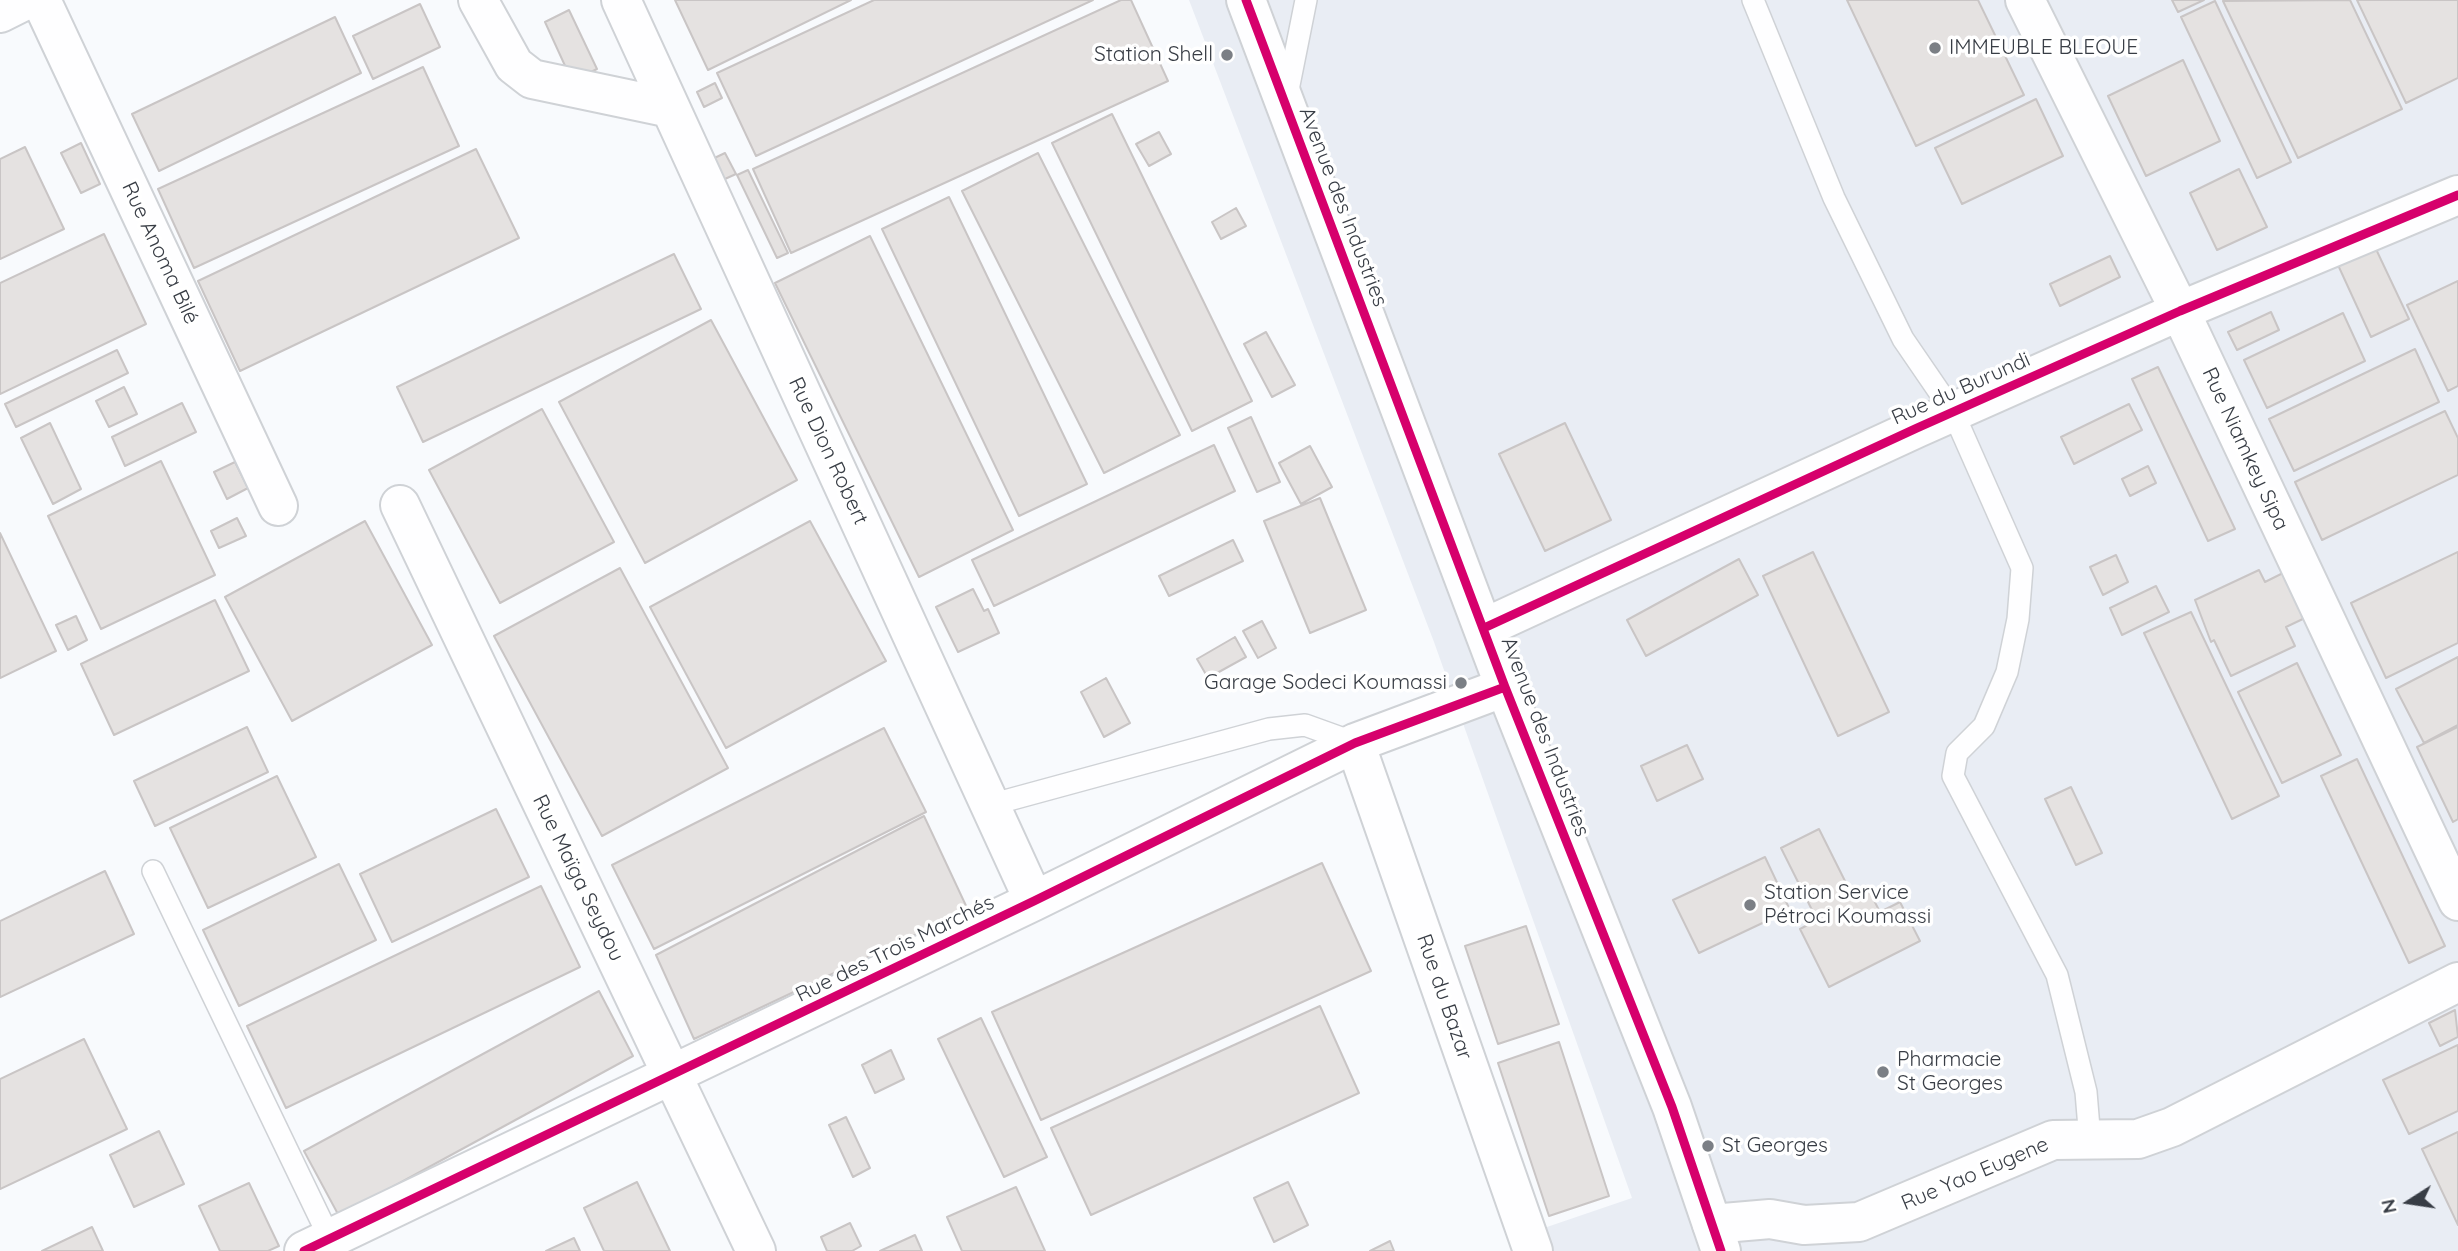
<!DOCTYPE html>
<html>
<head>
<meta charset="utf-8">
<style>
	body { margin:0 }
	#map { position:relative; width:2458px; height:1251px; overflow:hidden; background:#f8fafd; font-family:Quicksand,sans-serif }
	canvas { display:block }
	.north { position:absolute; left:2374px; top:1167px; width:70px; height:70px; -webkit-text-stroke:5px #fff; paint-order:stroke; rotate:258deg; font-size:19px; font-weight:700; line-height:28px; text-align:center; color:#383d45 }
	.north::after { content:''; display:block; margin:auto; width:24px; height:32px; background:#383d45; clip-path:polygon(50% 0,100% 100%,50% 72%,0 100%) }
</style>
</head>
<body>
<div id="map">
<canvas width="2458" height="1251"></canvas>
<div class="north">N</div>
</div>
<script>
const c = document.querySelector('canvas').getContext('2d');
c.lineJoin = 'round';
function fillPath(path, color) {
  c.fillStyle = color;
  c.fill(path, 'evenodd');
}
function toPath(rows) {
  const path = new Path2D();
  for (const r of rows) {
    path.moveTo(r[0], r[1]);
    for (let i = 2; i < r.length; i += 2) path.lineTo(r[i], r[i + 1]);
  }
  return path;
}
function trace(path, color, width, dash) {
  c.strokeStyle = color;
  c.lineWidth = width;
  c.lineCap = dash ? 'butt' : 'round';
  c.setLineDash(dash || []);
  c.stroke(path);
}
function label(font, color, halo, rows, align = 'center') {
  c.font = font + ' Quicksand,sans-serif';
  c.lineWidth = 7;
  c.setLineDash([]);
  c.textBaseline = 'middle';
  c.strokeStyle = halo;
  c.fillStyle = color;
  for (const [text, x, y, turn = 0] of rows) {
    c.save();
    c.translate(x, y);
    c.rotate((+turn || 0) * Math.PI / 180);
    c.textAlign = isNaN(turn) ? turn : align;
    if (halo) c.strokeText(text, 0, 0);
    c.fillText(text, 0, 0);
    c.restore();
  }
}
fillPath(toPath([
	[1189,0,2458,0,2458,1251,1552,1251,1544,1228,1632,1198,1434,642]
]), '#e9edf4');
const building = toPath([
	[675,0,851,0,708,70,675,0],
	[874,0,1093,0,756,156,717,73,874,0],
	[1121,0,1131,0,1168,81,791,253,753,169,1121,0],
	[1847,0,1978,0,2024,95,1916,146,1847,0],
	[2172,0,2204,0,2178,12,2172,0],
	[2350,0,2402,109,2298,158,2223,1,2350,0],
	[2357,0,2458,0,2458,78,2406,103,2357,0],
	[2215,1,2291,162,2257,178,2181,17,2215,1],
	[420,4,440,47,373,79,353,36,420,4],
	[569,10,597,69,572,81,545,22,569,10],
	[335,17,361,73,159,171,132,114,335,17],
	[2183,60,2220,141,2146,176,2108,96,2183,60],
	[423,67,459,146,194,268,158,189,423,67],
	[715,83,722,98,704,107,697,92,715,83],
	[2036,99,2063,156,1962,204,1935,148,2036,99],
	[1112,114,1252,401,1192,431,1052,143,1112,114],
	[1159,132,1171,154,1149,166,1136,144,1159,132],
	[81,143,100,184,81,193,61,153,81,143],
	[25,147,64,229,0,259,0,159,25,147],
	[476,149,519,238,240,371,198,281,476,149],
	[725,153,736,174,716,183,706,162,725,153],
	[1038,153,1180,435,1104,473,962,191,1038,153],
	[2239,169,2267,227,2217,250,2190,193,2239,169],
	[748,170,788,253,777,258,737,175,748,170],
	[949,197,1087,484,1019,516,882,229,949,197],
	[1236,208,1246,226,1221,239,1212,222,1236,208],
	[104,234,146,324,0,394,0,283,104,234],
	[870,236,1013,530,919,577,775,283,870,236],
	[2375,247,2409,319,2371,337,2338,265,2375,247],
	[674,254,701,309,423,442,397,387,674,254],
	[2110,256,2120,277,2060,306,2050,284,2110,256],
	[2458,281,2458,386,2448,391,2407,305,2458,281],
	[2271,312,2279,330,2237,350,2228,332,2271,312],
	[2343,313,2365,361,2267,408,2244,360,2343,313],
	[711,320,797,480,645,563,559,402,711,320],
	[1266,332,1295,385,1272,397,1244,344,1266,332],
	[2415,349,2439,402,2294,471,2269,419,2415,349],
	[117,350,128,373,16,427,5,404,117,350],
	[2158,367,2235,529,2208,541,2132,379,2158,367],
	[124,387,137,414,109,427,96,401,124,387],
	[182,403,196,432,125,466,112,437,182,403],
	[2129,404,2142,430,2074,464,2061,437,2129,404],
	[542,409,614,542,500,603,429,470,542,409],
	[2445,411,2458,438,2458,475,2322,540,2295,482,2445,411],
	[1251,417,1280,482,1257,492,1228,428,1251,417],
	[50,423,81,489,53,504,21,438,50,423],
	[1565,423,1611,520,1545,551,1499,454,1565,423],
	[1214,445,1235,491,994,606,972,560,1214,445],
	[1310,446,1332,487,1301,504,1279,463,1310,446],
	[161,461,215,575,101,629,48,516,161,461],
	[235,462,248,488,227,499,214,472,235,462],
	[2148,466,2156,483,2130,496,2122,479,2148,466],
	[1320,498,1366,610,1310,633,1264,521,1320,498],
	[237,518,246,536,219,548,211,531,237,518],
	[365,521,432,645,292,721,225,597,365,521],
	[810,521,886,661,726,748,650,607,810,521],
	[0,533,56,651,0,678,0,533],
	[1233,540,1243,561,1169,596,1159,576,1233,540],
	[1813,552,1889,712,1838,736,1763,576,1813,552],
	[2458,552,2458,643,2386,678,2351,603,2458,552],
	[2116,555,2128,582,2103,595,2090,567,2116,555],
	[1739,559,1758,595,1646,656,1627,620,1739,559],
	[620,568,728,768,602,836,494,636,620,568],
	[2259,570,2265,582,2285,572,2307,617,2286,627,2295,646,2231,676,2214,640,2211,642,2195,600,2259,570],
	[2156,586,2169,612,2122,635,2110,608,2156,586],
	[973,589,984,611,988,609,999,633,958,652,936,607,973,589],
	[215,600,249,671,114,735,81,664,215,600],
	[2191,612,2279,796,2232,819,2144,633,2191,612],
	[76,616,87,640,68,650,56,625,76,616],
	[1262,621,1276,648,1258,658,1243,631,1262,621],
	[1235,637,1246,657,1208,678,1197,659,1235,637],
	[2458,657,2458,725,2424,743,2396,689,2458,657],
	[2297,663,2341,755,2282,783,2238,692,2297,663],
	[1106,678,1130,723,1104,737,1081,692,1106,678],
	[247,727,268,772,155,826,134,781,247,727],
	[2458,727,2458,819,2453,822,2417,747,2458,727],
	[884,728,926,812,654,949,612,865,884,728],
	[1687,745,1703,779,1657,801,1641,766,1687,745],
	[2357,759,2445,946,2409,963,2321,776,2357,759],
	[277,776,316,857,208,908,170,828,277,776],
	[2071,787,2102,853,2076,865,2045,799,2071,787],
	[496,809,529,877,392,942,360,874,496,809],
	[924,816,968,910,694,1039,656,955,924,816],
	[1819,829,1852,895,1867,887,1880,912,1900,902,1920,941,1829,987,1800,929,1817,920,1781,848,1819,829],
	[1765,857,1790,910,1699,953,1673,900,1765,857],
	[1322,863,1371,971,1041,1120,992,1012,1322,863],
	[339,864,376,940,239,1006,203,930,339,864],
	[105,871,134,934,0,997,0,921,105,871],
	[541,886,580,967,286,1108,247,1026,541,886],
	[1526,926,1559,1024,1498,1044,1465,946,1526,926],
	[599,991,633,1056,339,1216,304,1151,599,991],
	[1320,1006,1359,1093,1091,1215,1051,1128,1320,1006],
	[2455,1010,2458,1037,2440,1046,2429,1023,2455,1010],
	[981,1018,1047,1157,1004,1177,938,1039,981,1018],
	[84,1039,127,1129,0,1189,0,1079,84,1039],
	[1559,1042,1609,1196,1549,1216,1498,1063,1559,1042],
	[2458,1045,2458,1111,2409,1134,2383,1080,2458,1045],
	[891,1050,904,1079,875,1093,862,1065,891,1050],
	[846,1117,870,1168,853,1177,829,1125,846,1117],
	[159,1131,184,1184,134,1207,110,1155,159,1131],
	[2458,1132,2458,1225,2422,1149,2458,1132],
	[637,1182,670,1251,604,1251,584,1208,637,1182],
	[1288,1182,1308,1225,1274,1242,1254,1198,1288,1182],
	[249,1183,279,1246,268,1251,220,1251,199,1206,249,1183],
	[1016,1187,1045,1251,962,1251,947,1217,1016,1187],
	[850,1223,861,1246,852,1251,827,1251,821,1237,850,1223],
	[92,1227,103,1251,42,1251,92,1227],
	[915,1235,922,1251,880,1251,915,1235],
	[574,1238,580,1251,546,1251,574,1238],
	[1390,1241,1394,1251,1370,1251,1390,1241]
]);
fillPath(building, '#e5e2e1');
trace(building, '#c9c5c5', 2);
const lane = toPath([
	[1753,0,1834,198,1903,339,1953,412,2022,568,2018,619,2007,672,1984,726,1957,753,1953,776,2057,975,2086,1092,2090,1140],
	[1287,95,1306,0],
	[990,805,1269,729,1305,725,1355,743],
	[153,871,330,1239]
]);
const street = toPath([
	[41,0,278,506],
	[478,0,514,65,532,79,670,108],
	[621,0,1034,901],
	[2025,0,2180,311,2458,901],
	[0,13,26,0],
	[400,505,756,1251],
	[1484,628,1917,428,2180,311,2458,195],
	[1355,743,1533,1251],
	[1712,1224,1770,1219,1804,1225,1859,1222,2053,1140,2138,1139,2172,1127,2458,982],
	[304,1251,1034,901,1355,743,1505,687]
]);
const secondary = toPath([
	[1246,0,1505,687,1672,1107,1721,1251]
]);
trace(lane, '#cfd2d6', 24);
trace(street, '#cfd2d6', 42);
trace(secondary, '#cfd2d6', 42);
trace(lane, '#fefeff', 21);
trace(street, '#fefeff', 38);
trace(secondary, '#fefeff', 38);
trace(toPath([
	[1246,0,1505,687,1672,1107,1721,1251],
	[1484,628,1917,428,2180,311,2458,195],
	[304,1251,1034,901,1355,743,1505,687]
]), '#d6006c', 9);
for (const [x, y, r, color] of [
	[1935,48,7,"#7b7f85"],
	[1227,55,7,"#7b7f85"],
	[1461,683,7,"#7b7f85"],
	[1750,905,7,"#7b7f85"],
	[1883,1072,7,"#7b7f85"],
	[1708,1146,7,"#7b7f85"]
]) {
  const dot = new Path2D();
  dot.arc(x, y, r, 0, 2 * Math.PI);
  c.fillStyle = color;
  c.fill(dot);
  trace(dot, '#fff', 2.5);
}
label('21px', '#383d45', '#fff', [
	["IMMEUBLE BLEOUE",1949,48],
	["Station Shell",1213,55,"right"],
	["Garage Sodeci Koumassi",1447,683,"right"],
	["Station Service",1764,893],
	["Pétroci Koumassi",1764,917],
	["Pharmacie",1897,1060],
	["St Georges",1897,1084],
	["St Georges",1722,1146]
], 'left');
label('21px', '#383d45', '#fff', [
	["Avenue des Industries",1343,207,69],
	["Rue Anoma Bilé",160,253,65],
	["Rue du Burundi",1961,389,-24],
	["Rue Niamkey Sipa",2245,449,65],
	["Rue Dion Robert",828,451,65],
	["Avenue des Industries",1545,737,69],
	["Rue Maïga Seydou",578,878,64],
	["Rue des Trois Marchés",895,949,-26],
	["Rue du Bazar",1444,997,71],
	["Rue Yao Eugene",1975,1174,-23]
]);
</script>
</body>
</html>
